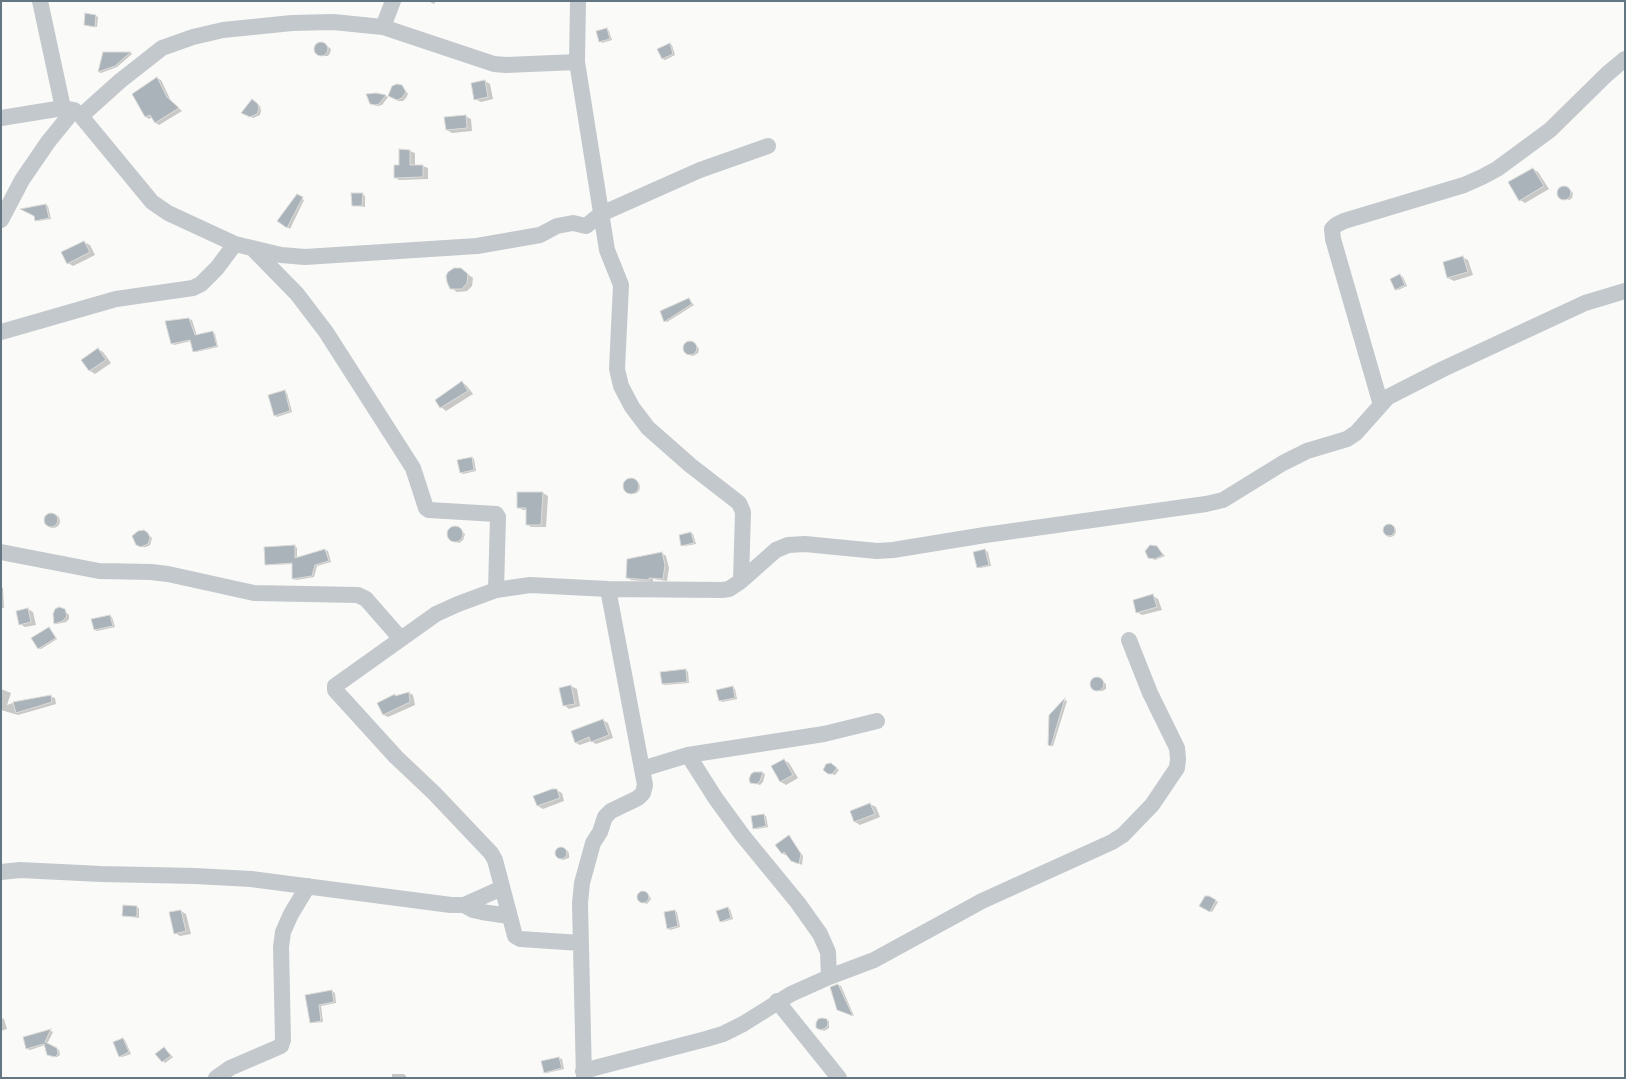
<!DOCTYPE html>
<html>
<head>
<meta charset="utf-8">
<style>
	body { margin:0 }
	#map { position:relative; width:1626px; height:1079px; overflow:hidden; background:#fafaf8; font-family:"Work Sans",sans-serif }
	canvas { display:block }
	.frame { position:absolute; inset:0; border:2px solid #657683; pointer-events:none }
</style>
</head>
<body>
<div id="map">
<canvas width="1626" height="1079"></canvas>
<div class="frame"></div>
</div>
<script>
const c = document.querySelector('canvas').getContext('2d');
c.lineJoin = 'round';
function fillPath(path, color) {
  c.fillStyle = color;
  c.fill(path, 'evenodd');
}
function toPath(rows) {
  const path = new Path2D();
  for (const r of rows) {
    if (r.length === 3) {
      path.moveTo(r[0] + r[2], r[1]);
      path.arc(r[0], r[1], r[2], 0, 2 * Math.PI);
      continue;
    }
    path.moveTo(r[0], r[1]);
    for (let i = 2; i < r.length; i += 2) path.lineTo(r[i], r[i + 1]);
  }
  return path;
}
function trace(path, color, width, dash) {
  c.strokeStyle = color;
  c.lineWidth = width;
  c.lineCap = dash ? 'butt' : 'round';
  c.setLineDash(dash || []);
  c.stroke(path);
}
fillPath(toPath([
	[428,1,436,1,434,4],
	[96,16,98,17,97,27,85,25],
	[607,29,609,31,612,40,602,43,600,41],
	[323,43,331,49,330,53,328,56,321,56,316,51,315,47,317,44],
	[670,44,672,45,675,55,665,60,663,59],
	[104,53,131,53,132,54,117,67,101,73,99,72],
	[157,78,161,80,171,101,182,111,159,125,156,123,152,117,149,119,146,117],
	[485,81,490,84,493,99,481,102,475,99],
	[402,86,408,94,406,98,403,101,398,101,389,95],
	[376,94,386,96,388,97,382,105,378,106,374,105],
	[255,102,260,106,261,111,260,115,253,118,243,113],
	[465,116,471,119,472,131,452,133,447,130],
	[400,150,410,151,415,153,415,166,423,166,428,168,428,179,399,180,395,177,400,166],
	[1533,169,1538,172,1549,189,1525,203,1520,200],
	[1562,187,1567,187,1573,193,1572,198,1569,200,1563,198,1558,192],
	[362,194,365,196,365,207,353,205],
	[298,196,304,200,290,229,279,221],
	[46,205,48,206,51,219,38,221,35,220],
	[84,242,90,245,95,255,73,266,68,263],
	[1462,257,1468,260,1473,275,1454,281,1448,278,1444,263],
	[463,271,473,278,472,286,467,291,457,292,451,288],
	[1400,275,1403,277,1407,286,1398,290,1395,289],
	[689,299,694,305,667,322,665,321],
	[189,319,192,320,197,336,213,332,215,334,218,347,196,352,193,351,191,341,174,345,172,343],
	[690,342,697,346,699,349,698,353,693,356,687,354,683,348,685,345],
	[98,349,103,352,111,363,95,374,90,371,82,360],
	[462,382,467,386,473,394,446,411,441,407],
	[284,391,287,393,292,412,277,417,275,415],
	[472,458,474,459,476,471,463,474,460,472],
	[633,487,7],
	[518,493,543,493,548,496,546,527,531,527,527,524,527,510,523,510,518,507],
	[53,521,7],
	[1390,531,6],
	[452,527,457,527,465,534,463,540,459,543,452,541,448,534,448,530],
	[146,532,152,538,150,545,146,547,142,547,139,545],
	[691,533,693,534,696,544,685,546,682,545],
	[295,546,297,548,297,558,325,550,328,551,331,562,317,566,314,577,296,580,293,579,293,564,269,565,266,564],
	[1157,547,1165,556,1155,560,1147,555],
	[985,550,988,552,991,566,980,568,978,567],
	[662,553,666,556,669,568,667,581,653,579,653,582,631,580,627,577],
	[1,587,3,588,4,608,1,608],
	[1153,596,1158,599,1162,610,1142,615,1137,612],
	[28,609,33,612,36,625,25,627,20,624],
	[63,609,69,615,69,619,66,622,57,624,55,623],
	[110,616,112,617,115,627,97,631,95,630],
	[49,628,57,639,41,649,39,648],
	[686,670,688,672,689,683,665,685,663,684],
	[1095,678,1099,678,1106,684,1106,689,1102,691,1098,691,1092,686,1091,682],
	[571,686,577,689,580,706,569,709,564,705,560,688],
	[732,687,735,689,737,699,722,702,720,700],
	[1,689,11,693,7,705,22,700,50,696,55,698,56,704,18,715,1,710],
	[409,693,413,695,415,705,388,717,384,715,395,695,397,696],
	[1066,700,1067,701,1053,746,1051,746,1049,745,1050,715],
	[603,720,608,723,613,738,596,744,591,741,580,745,576,743],
	[784,760,789,763,798,778,786,785,781,782,772,766],
	[831,764,839,770,835,775,828,773],
	[763,773,765,774,763,782,760,785,751,782,751,775],
	[556,790,562,793,564,801,543,809,538,806],
	[870,804,876,807,880,817,860,825,855,822,851,811],
	[764,815,766,816,768,827,757,829,754,828],
	[789,836,803,856,802,865,792,860,786,854,785,855,782,853],
	[562,847,568,851,569,854,569,858,563,860,557,857,556,852,557,849],
	[643,892,649,895,651,899,647,904,639,901,637,896],
	[1209,897,1218,902,1212,912,1201,906],
	[124,906,139,908,139,918,123,916],
	[728,908,730,909,733,919,723,922,720,921],
	[181,911,186,914,191,934,180,936,175,933],
	[675,911,677,912,680,927,670,930,668,928],
	[838,985,841,986,854,1016,841,1011],
	[332,991,335,993,336,1003,321,1006,323,1022,313,1023,311,1022,306,996],
	[1,1018,4,1019,7,1029,1,1031],
	[827,1020,829,1021,829,1028,824,1031,817,1027],
	[51,1031,53,1032,47,1044,59,1050,60,1055,57,1057,51,1056,45,1045,30,1050,27,1049,24,1038],
	[123,1039,125,1040,131,1054,122,1057,119,1056],
	[164,1048,173,1057,165,1063,156,1054],
	[559,1058,562,1059,564,1069,547,1073,544,1072,542,1061],
	[392,1074,404,1074,406,1076,406,1078,392,1078]
]), '#0003');
const building = toPath([
	[85,13,96,15,95,27,84,25,85,13],
	[607,28,610,39,599,42,596,31,607,28],
	[321,49,7],
	[670,43,673,54,662,59,657,49,670,43],
	[103,52,131,52,115,66,98,72,103,52],
	[157,77,167,97,179,108,155,123,150,115,145,117,132,94,157,77],
	[485,80,488,97,474,100,471,83,485,80],
	[397,84,402,85,406,92,402,98,397,100,388,96,392,86,397,84],
	[376,93,386,95,379,104,375,105,370,104,366,94,376,93],
	[252,99,258,104,259,109,257,114,250,117,241,113,252,99],
	[466,115,467,128,446,130,444,117,466,115],
	[399,149,410,150,410,165,423,165,423,177,394,178,394,165,399,165,399,149],
	[1533,168,1544,186,1519,201,1508,182,1533,168],
	[1564,193,7],
	[351,193,363,193,362,206,352,206,351,193],
	[297,194,303,197,287,228,277,221,297,194],
	[46,204,49,218,35,221,34,216,20,209,46,204],
	[84,241,90,252,67,264,61,252,84,241],
	[1463,256,1468,272,1447,278,1443,262,1463,256],
	[454,268,461,268,468,274,467,283,462,289,450,289,447,282,446,276,448,272,454,268],
	[1400,274,1405,285,1395,290,1390,279,1400,274],
	[689,298,692,304,664,322,660,311,689,298],
	[189,318,195,335,213,331,217,346,193,352,190,340,171,344,165,321,189,318],
	[690,348,7],
	[98,348,106,360,89,371,81,360,98,348],
	[462,381,468,391,440,408,435,400,462,381],
	[285,390,290,411,274,416,268,395,285,390],
	[472,457,474,470,460,473,457,460,472,457],
	[631,486,8],
	[517,492,543,492,541,525,526,525,526,508,517,508,517,492],
	[51,520,7],
	[1389,530,6],
	[455,534,8],
	[144,530,148,533,150,538,148,544,141,547,136,545,132,536,138,531,144,530],
	[691,532,694,543,681,546,679,535,691,532],
	[295,545,295,558,325,549,329,561,315,565,312,576,292,579,292,563,265,565,264,547,295,545],
	[1150,545,1157,546,1163,555,1155,559,1148,558,1145,551,1150,545],
	[985,549,989,565,977,568,973,552,985,549],
	[662,552,665,565,663,579,649,578,649,580,626,578,627,559,662,552],
	[1153,594,1157,607,1136,613,1133,600,1153,594],
	[59,607,65,609,67,616,63,621,54,624,53,614,55,609,59,607],
	[28,608,31,622,19,625,16,611,28,608],
	[110,615,113,626,94,630,91,619,110,615],
	[49,627,56,638,38,649,31,638,49,627],
	[686,669,687,682,662,684,660,672,686,669],
	[1097,684,7],
	[571,685,575,704,563,706,559,688,571,685],
	[733,686,735,698,719,701,716,690,733,686],
	[409,692,410,702,383,715,377,703,395,694,395,696,409,692],
	[51,695,52,702,16,713,13,702,51,695],
	[1065,698,1051,746,1048,745,1049,715,1065,698],
	[603,719,609,735,591,742,589,737,575,743,571,731,603,719],
	[784,759,793,775,780,782,771,766,784,759],
	[831,763,837,768,832,774,828,774,823,770,826,764,831,763],
	[754,772,763,772,760,781,757,784,750,783,749,779,751,774,754,772],
	[552,789,557,789,560,798,537,806,533,796,552,789],
	[870,803,875,814,854,822,850,811,870,803],
	[764,814,766,826,753,829,751,816,764,814],
	[789,835,801,854,799,864,791,861,784,852,782,854,775,845,789,835],
	[561,853,6],
	[643,897,6],
	[1205,896,1209,896,1216,900,1210,912,1199,906,1205,896],
	[123,905,137,906,137,917,122,916,123,905],
	[728,907,731,918,720,922,716,911,728,907],
	[181,910,186,931,174,934,169,912,181,910],
	[675,910,678,926,667,929,664,912,675,910],
	[838,984,853,1016,837,1010,830,987,838,984],
	[332,990,334,1002,319,1005,321,1021,310,1023,305,995,332,990],
	[822,1018,827,1019,828,1024,827,1027,821,1030,816,1028,816,1023,818,1019,822,1018],
	[51,1029,45,1042,57,1048,58,1054,55,1057,47,1055,44,1044,26,1049,23,1037,51,1029],
	[123,1038,129,1052,119,1057,113,1042,123,1038],
	[164,1047,171,1056,162,1062,155,1054,164,1047],
	[559,1057,562,1068,544,1073,541,1061,559,1057]
]);
fillPath(building, '#aab3b9');
trace(building, '#dcdcda', 1);
trace(toPath([
	[40,1,63,108],
	[578,1,577,62,607,250,621,285,617,369,621,386,632,407,648,428,690,465,739,503,743,512,741,581],
	[383,27,393,1],
	[81,116,152,202,168,213,235,244,281,255,305,257,477,246,540,235,557,226,573,223,586,226,601,214,700,170,768,146],
	[1,118,63,108,74,110,81,116,120,81,162,48,193,37,223,30,292,23,333,22,383,27,494,64,506,65,577,62],
	[1,220,22,180,48,142,74,110],
	[252,248,297,294,326,332,413,468,426,508,429,510,496,514,498,517,496,590],
	[1,332,116,299,193,288,201,284,217,268,235,244],
	[1381,405,1333,239,1332,229,1336,225,1344,221,1464,185,1482,177,1497,169,1550,130,1607,74,1625,59],
	[1,552,99,571,151,572,168,574,254,593,358,595,366,599,401,639],
	[688,755,716,799,743,836,798,903,820,934,828,952,829,977],
	[642,769,688,755,824,734,877,721],
	[1,872,20,870,101,874,195,876,251,879,451,905,464,905,502,888],
	[464,905,473,910,482,912,509,916],
	[581,943,520,939,515,936,495,860,491,853,434,793,396,757,335,690,335,686,436,614,458,604,496,590,530,585,608,589,722,590,729,589,741,581,776,550,788,545,805,544,877,551,893,550,985,535,1206,504,1223,500,1283,463,1307,451,1347,439,1356,433,1388,397,1443,369,1585,303,1625,291],
	[777,1001,839,1078],
	[583,1071,706,1039,723,1034,743,1024,791,994,829,977,874,960,982,901,1112,842,1123,835,1152,805,1177,768,1178,759,1177,748,1150,693,1129,640],
	[216,1078,230,1068,281,1046,283,1040,281,947,283,932,291,914,308,886],
	[584,1078,580,903,582,883,593,843,600,832,605,817,611,811,638,798,643,793,645,785,608,589]
]), '#c3c8cc', 16);
</script>
</body>
</html>
